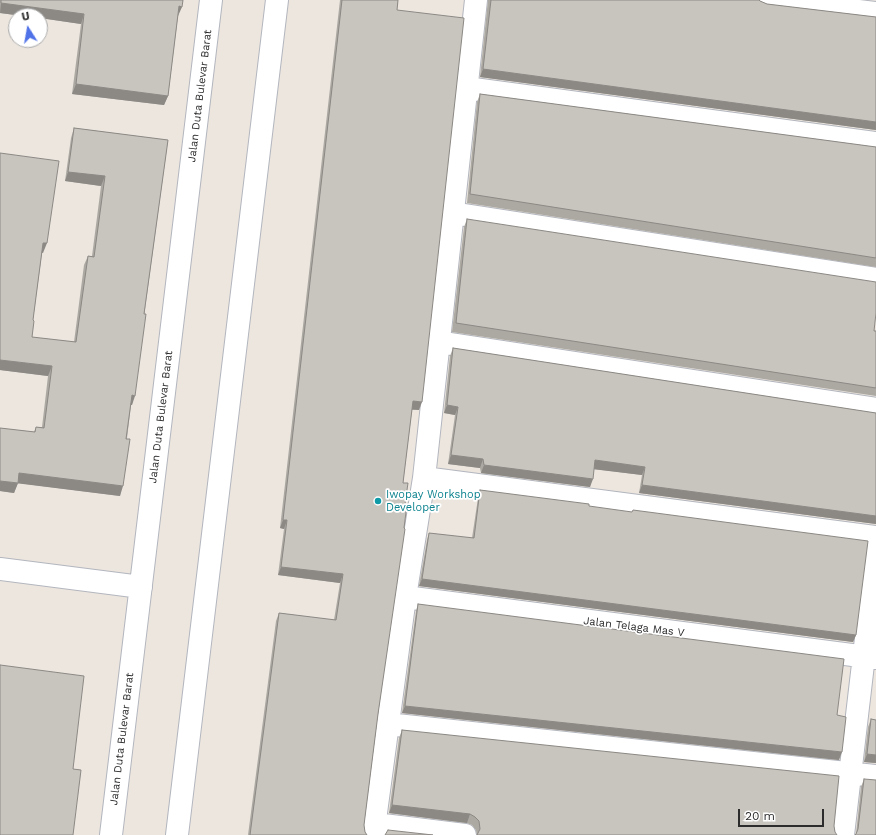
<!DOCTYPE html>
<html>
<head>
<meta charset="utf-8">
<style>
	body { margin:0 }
	#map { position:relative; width:876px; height:835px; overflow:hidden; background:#ece6df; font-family:"Work Sans",sans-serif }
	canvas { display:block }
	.north { position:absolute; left:8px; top:8px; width:40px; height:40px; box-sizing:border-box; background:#fff; border:1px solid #ababab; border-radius:50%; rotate:349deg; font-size:11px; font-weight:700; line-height:16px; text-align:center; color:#2c2c2c }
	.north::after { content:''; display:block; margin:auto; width:14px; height:18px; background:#5072e9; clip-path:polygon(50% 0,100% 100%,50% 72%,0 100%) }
	.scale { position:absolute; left:738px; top:809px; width:86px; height:18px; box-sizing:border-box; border:2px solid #2c2c2c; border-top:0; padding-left:5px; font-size:12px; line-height:14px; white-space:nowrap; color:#2c2c2c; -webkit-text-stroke:3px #fff; paint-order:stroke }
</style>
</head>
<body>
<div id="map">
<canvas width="876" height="835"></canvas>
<div class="north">U</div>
<div class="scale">20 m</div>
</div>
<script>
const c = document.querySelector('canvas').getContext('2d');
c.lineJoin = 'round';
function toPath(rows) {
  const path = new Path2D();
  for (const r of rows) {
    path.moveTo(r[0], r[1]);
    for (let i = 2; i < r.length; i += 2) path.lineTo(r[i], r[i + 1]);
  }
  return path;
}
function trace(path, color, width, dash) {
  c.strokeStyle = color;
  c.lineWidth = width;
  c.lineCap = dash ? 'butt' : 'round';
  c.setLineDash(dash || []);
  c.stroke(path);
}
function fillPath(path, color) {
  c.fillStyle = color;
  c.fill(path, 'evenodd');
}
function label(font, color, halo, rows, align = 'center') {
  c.font = font + ' "Work Sans",sans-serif';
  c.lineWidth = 3.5;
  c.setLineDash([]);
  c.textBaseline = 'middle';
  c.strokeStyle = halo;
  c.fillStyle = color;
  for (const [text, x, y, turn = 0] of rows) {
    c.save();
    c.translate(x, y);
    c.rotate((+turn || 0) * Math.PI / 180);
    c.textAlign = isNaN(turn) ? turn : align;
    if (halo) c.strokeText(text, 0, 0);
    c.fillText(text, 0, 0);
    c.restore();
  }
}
const street = toPath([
	[765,0,876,13],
	[466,88,876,143],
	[452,213,876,279],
	[438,342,876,409],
	[424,478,876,537],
	[0,569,141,587],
	[405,597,876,658],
	[387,724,876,776],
	[375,824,465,835],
	[111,835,211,0],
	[177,835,277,0],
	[373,835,405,597,424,478,476,0],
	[843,835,876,553]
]);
trace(street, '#b3b6be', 24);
trace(street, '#fff', 22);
fillPath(toPath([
	[0,0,183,0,178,16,168,96,164,105,72,94,81,24,40,18,40,16,23,16,0,13],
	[340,0,398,0,397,10,419,410,412,410,403,483,378,714,364,825,365,832,367,835,248,835,276,621,279,613,334,620,340,583,278,575,284,529,280,528],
	[488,0,759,0,760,1,767,4,876,17,876,130,480,77],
	[480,94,876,147,876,267,467,203,477,102],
	[74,128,168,140,132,405,131,405,120,496,18,483,14,493,0,491,0,428,34,432,36,427,42,427,48,376,0,370,0,153,43,253,42,253,33,320,32,337,74,342,84,265,88,256,92,256,101,186,65,181,71,138],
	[467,219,876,331,876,396,452,332,464,227],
	[453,348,876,413,876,524,639,493,642,475,594,469,590,487,481,473,480,468,448,464,455,415,444,413,450,356],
	[480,490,589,506,856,635,853,642,419,586,427,540,429,533,472,538,478,498],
	[418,604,837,715,839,760,402,713,416,611],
	[871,719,876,720,876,763,864,762,868,727],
	[402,730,834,826,835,832,477,835,476,830,472,825,467,823,389,813,399,738],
	[864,779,876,835,856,834,861,787]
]), '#aca9a3');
fillPath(toPath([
	[1,3,84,14,81,24,40,18,40,16,23,16,0,13],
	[179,6,182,7,178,16],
	[483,69,876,122,876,130,480,77],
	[76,84,168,96,164,105,72,94],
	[68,172,105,176,101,186,65,181],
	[43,243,47,243,43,253,40,252],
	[0,360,52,366,48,376,0,370],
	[132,395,135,396,132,405,128,405],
	[413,401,422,402,419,410,410,409],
	[447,405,458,407,455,415,444,413],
	[451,455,483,459,480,468,448,464],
	[595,460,645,467,642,475,592,469],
	[484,465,593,479,590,487,481,473],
	[19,473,123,486,120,496,15,483],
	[0,481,18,483,14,493,0,491],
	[642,485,876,516,876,524,639,493],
	[283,520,287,520,284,529,280,528],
	[281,567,343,574,340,583,278,575],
	[422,579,856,635,853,642,419,586],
	[405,706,842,752,839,760,402,713],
	[867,754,876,755,876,763,864,762],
	[392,805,470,814,467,823,389,813]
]), '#8c8985');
const building = toPath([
	[1,0,183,0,182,7,179,6,168,96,76,84,84,14,1,3,1,0],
	[342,0,398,0,397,10,464,18,422,402,413,401,403,483,408,483,404,511,406,512,404,528,405,529,378,714,364,825,365,832,367,835,250,835,279,613,336,620,343,574,281,567,287,520,283,520,342,0],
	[491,0,759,0,760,1,767,4,876,17,876,122,483,69,491,0],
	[480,94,876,147,876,258,470,194,480,94],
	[74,128,168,140,144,314,146,314,135,396,132,395,126,439,130,439,123,486,19,473,18,483,0,481,0,428,35,432,36,427,44,428,52,366,0,360,0,153,59,161,47,243,43,243,33,320,34,321,32,337,76,342,88,256,94,257,105,176,68,172,74,128],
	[467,219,876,282,876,313,874,331,876,331,876,388,456,323,467,219],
	[453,348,876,413,876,516,642,485,645,467,595,460,593,479,484,465,483,459,451,455,458,407,447,405,453,348],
	[480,490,589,504,589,506,632,512,633,510,868,541,856,635,422,579,429,533,474,538,480,490],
	[418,604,844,659,837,715,846,717,842,752,405,706,418,604],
	[0,665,84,676,73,769,81,770,73,835,0,835,0,665],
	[871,719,876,720,876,755,867,754,871,719],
	[402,730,839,776,834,826,835,832,837,835,477,835,480,829,479,821,475,817,470,814,392,805,402,730],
	[864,779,876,780,876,835,855,835,856,834,858,829,864,779],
	[388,830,433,835,385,835,388,830]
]);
fillPath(building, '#c8c4be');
trace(building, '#8c8985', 1);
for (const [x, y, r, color] of [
	[378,501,4,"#0f9aa8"]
]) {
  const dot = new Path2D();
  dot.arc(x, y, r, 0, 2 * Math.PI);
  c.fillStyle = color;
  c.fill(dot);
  trace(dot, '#fff', 1.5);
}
label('11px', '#2c2c2c', '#fff', [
	["Jalan Duta Bulevar Barat",200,96,-83],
	["Jalan Duta Bulevar Barat",161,417,-83],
	["Jalan Telaga Mas V",634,627,7],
	["Jalan Duta Bulevar Barat",122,739,-83]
]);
label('11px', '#0d838f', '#fff', [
	["Iwopay Workshop",386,495],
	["Developer",386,508]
], 'left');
</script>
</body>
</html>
